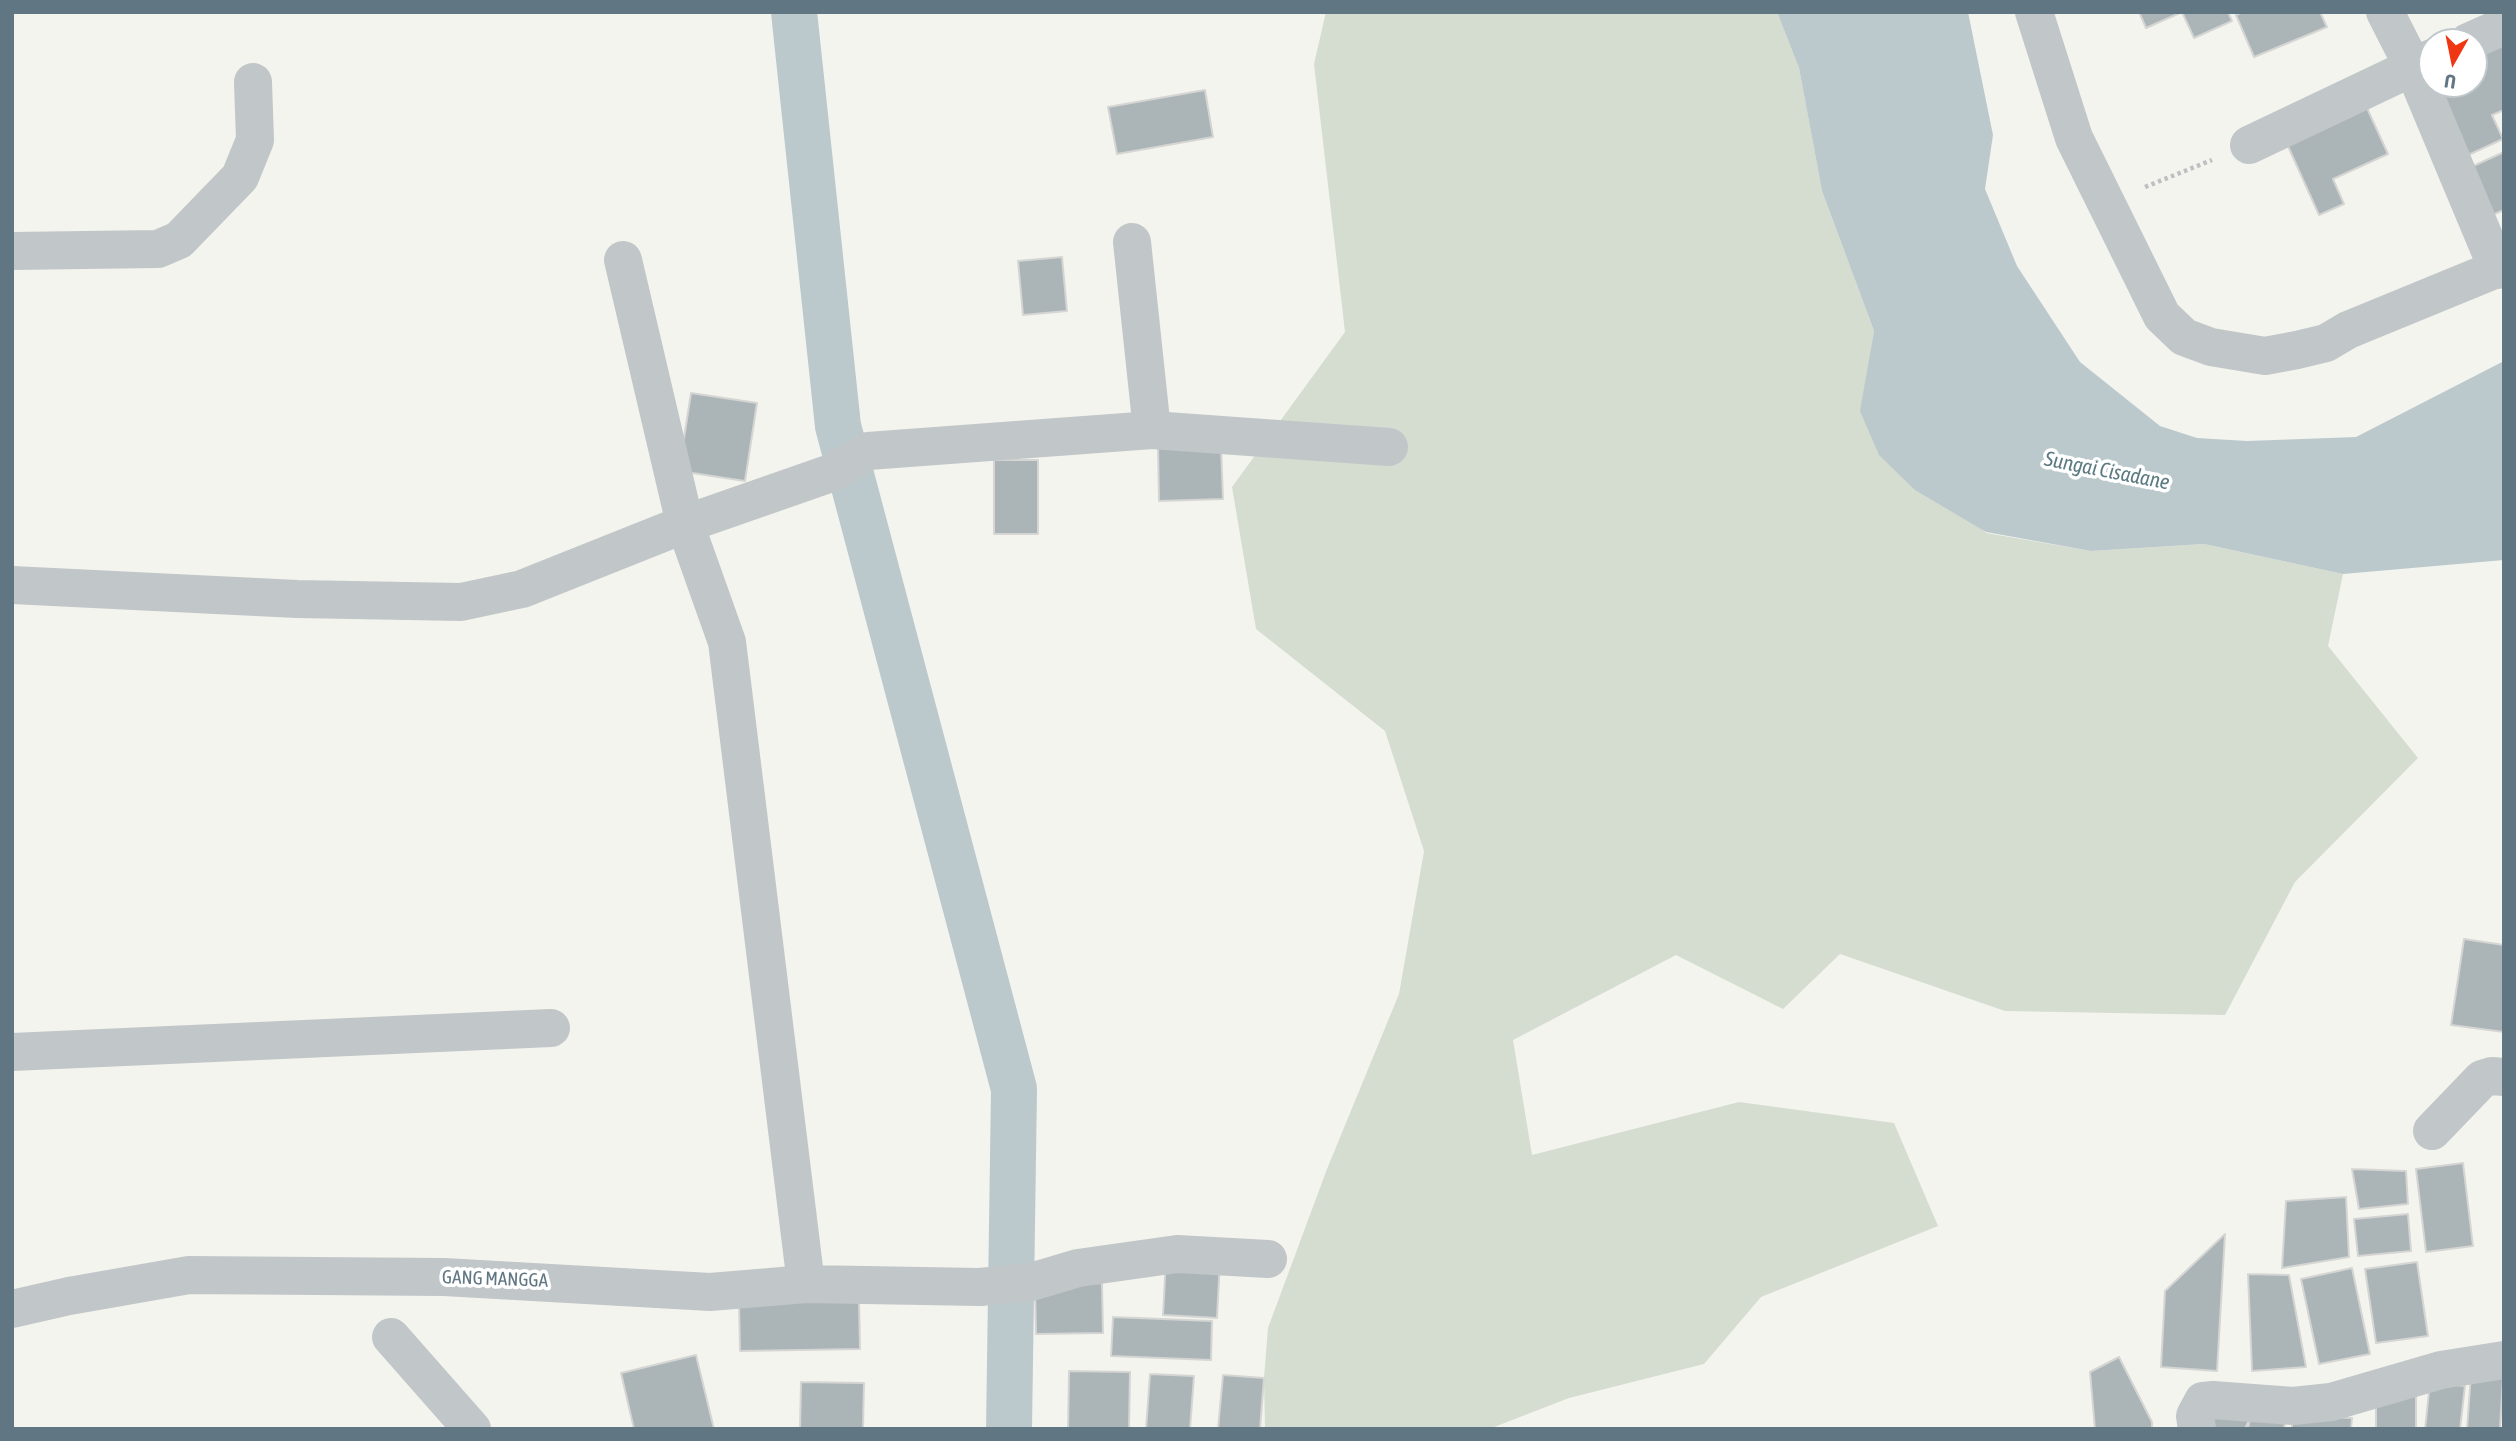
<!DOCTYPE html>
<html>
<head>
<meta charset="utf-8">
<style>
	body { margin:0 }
	#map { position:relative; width:2516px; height:1441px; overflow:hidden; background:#f4f4ef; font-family:"Asap Condensed",sans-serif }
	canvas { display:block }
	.frame { position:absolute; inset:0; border:14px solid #617683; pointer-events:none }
	.north { position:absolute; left:2418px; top:28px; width:70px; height:70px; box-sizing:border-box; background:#fff; border:2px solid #c0c8cd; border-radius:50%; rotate:189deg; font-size:19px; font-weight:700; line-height:28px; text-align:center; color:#617683 }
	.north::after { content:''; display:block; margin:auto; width:24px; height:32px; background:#f13613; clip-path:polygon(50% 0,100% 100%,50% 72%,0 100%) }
</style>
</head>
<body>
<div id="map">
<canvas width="2516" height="1441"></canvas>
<div class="frame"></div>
<div class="north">U</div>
</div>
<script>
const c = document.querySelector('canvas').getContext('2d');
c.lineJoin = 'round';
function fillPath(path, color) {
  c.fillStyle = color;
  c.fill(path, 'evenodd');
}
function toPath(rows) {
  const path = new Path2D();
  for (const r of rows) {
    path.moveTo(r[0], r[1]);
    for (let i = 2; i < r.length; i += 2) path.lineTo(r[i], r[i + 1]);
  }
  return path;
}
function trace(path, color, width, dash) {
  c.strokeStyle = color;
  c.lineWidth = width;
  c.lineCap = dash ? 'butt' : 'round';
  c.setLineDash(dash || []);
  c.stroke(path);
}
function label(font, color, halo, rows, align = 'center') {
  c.font = font + ' "Asap Condensed",sans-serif';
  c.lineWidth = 7;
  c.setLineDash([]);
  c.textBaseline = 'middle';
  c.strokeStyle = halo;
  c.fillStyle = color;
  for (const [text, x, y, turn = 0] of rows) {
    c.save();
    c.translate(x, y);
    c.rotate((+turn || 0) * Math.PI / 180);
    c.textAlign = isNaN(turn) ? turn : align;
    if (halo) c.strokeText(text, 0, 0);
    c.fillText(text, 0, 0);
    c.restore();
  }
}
fillPath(toPath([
	[1326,12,1777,12,1799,68,1822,191,1874,331,1861,411,1986,533,2091,551,2204,544,2343,574,2328,646,2418,758,2295,882,2225,1015,2005,1011,1840,954,1783,1009,1676,955,1513,1040,1532,1155,1739,1102,1894,1123,1938,1226,1761,1297,1704,1364,1569,1398,1489,1429,1265,1429,1264,1378,1268,1328,1327,1169,1399,994,1424,851,1385,731,1256,629,1232,487,1345,332,1314,64]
]), '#d5dcd0');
fillPath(toPath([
	[1777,12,1968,12,1993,135,1985,189,2017,266,2080,362,2160,426,2197,438,2247,441,2356,437,2504,361,2504,560,2343,574,2204,544,2091,551,1986,532,1915,490,1879,455,1860,411,1874,331,1822,191,1799,68]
]), '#bbc9cd');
trace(toPath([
	[794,12,838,426,1014,1089,1009,1429]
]), '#bbc9cd', 46);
const building = toPath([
	[2139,12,2228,12,2232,21,2194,38,2182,12,2146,28,2139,12],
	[2243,12,2320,12,2327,27,2254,57,2236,15,2243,12],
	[2504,44,2504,110,2492,115,2503,139,2464,157,2438,99,2455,92,2452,84,2474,84,2474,58,2504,44],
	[1205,90,1213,137,1117,154,1108,107,1205,90],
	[2367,108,2388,154,2333,179,2344,204,2319,215,2287,144,2367,108],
	[2504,152,2504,210,2492,215,2471,167,2504,152],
	[1062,257,1067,311,1023,315,1018,261,1062,257],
	[691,393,757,403,745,481,679,471,691,393],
	[1221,446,1223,499,1159,501,1158,447,1221,446],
	[994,460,1038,460,1038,534,994,534,994,460],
	[2464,939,2504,945,2504,1032,2451,1025,2464,939],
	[2463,1163,2473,1246,2426,1252,2416,1169,2463,1163],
	[2352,1169,2406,1171,2408,1204,2359,1209,2352,1169],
	[2346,1197,2349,1257,2282,1268,2286,1201,2346,1197],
	[2408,1214,2411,1251,2358,1256,2354,1219,2408,1214],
	[2225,1234,2217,1371,2161,1367,2165,1291,2225,1234],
	[1166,1258,1220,1260,1217,1318,1163,1315,1166,1258],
	[2417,1262,2428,1336,2376,1343,2365,1269,2417,1262],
	[2352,1268,2370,1354,2319,1364,2301,1279,2352,1268],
	[2248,1274,2289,1275,2306,1367,2252,1371,2248,1274],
	[1102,1283,1103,1333,1036,1334,1035,1284,1102,1283],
	[859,1299,860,1349,740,1351,739,1302,859,1299],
	[1113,1317,1212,1321,1211,1360,1111,1356,1113,1317],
	[696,1355,714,1429,634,1429,621,1373,696,1355],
	[2119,1357,2152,1422,2152,1429,2095,1429,2090,1372,2119,1357],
	[1069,1371,1130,1372,1129,1429,1068,1429,1069,1371],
	[1150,1374,1194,1376,1190,1429,1146,1429,1150,1374],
	[2471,1374,2503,1377,2500,1429,2467,1429,2471,1374],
	[1223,1375,1264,1378,1260,1429,1218,1429,1223,1375],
	[801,1382,864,1383,863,1429,800,1429,801,1382],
	[2430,1382,2465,1386,2460,1429,2425,1429,2430,1382],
	[2376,1393,2416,1394,2416,1429,2376,1429,2376,1393],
	[2214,1412,2250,1418,2245,1429,2211,1429,2214,1412],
	[2286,1415,2284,1429,2248,1429,2250,1418,2286,1415],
	[2292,1416,2352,1418,2351,1429,2292,1429,2292,1416]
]);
fillPath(building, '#abb5b8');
trace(building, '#d5d5d3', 2);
trace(toPath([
	[2145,187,2212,160]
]), '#bdbfc1', 4.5, [3.5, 3.5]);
trace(toPath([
	[2034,12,2074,138,2162,316,2184,337,2211,347,2265,356,2297,350,2326,343,2348,330,2504,266],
	[2385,12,2413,67,2498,270],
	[2468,42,2504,26],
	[2249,145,2432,58],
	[1132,242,1152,430],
	[12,251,158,249,179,240,240,177,255,140,253,82],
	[623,260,685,524,727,642,806,1284],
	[12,585,297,599,461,602,522,589,685,524,834,472,868,451,1152,430,1389,447],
	[12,1052,551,1028],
	[2432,1131,2482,1079,2492,1076,2504,1077],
	[12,1309,69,1296,189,1275,444,1277,710,1292,806,1284,980,1287,1031,1282,1078,1268,1177,1254,1268,1259],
	[391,1337,472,1429],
	[2197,1429,2195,1416,2203,1401,2213,1400,2293,1406,2331,1402,2441,1370,2504,1360]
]), '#c1c6c8', 38);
label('19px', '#617683', '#fff', [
	["GANG MANGGA",495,1279,2]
]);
label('italic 21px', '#5c7a81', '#fff', [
	["Sungai Cisadane",2107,471,11]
]);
</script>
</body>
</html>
